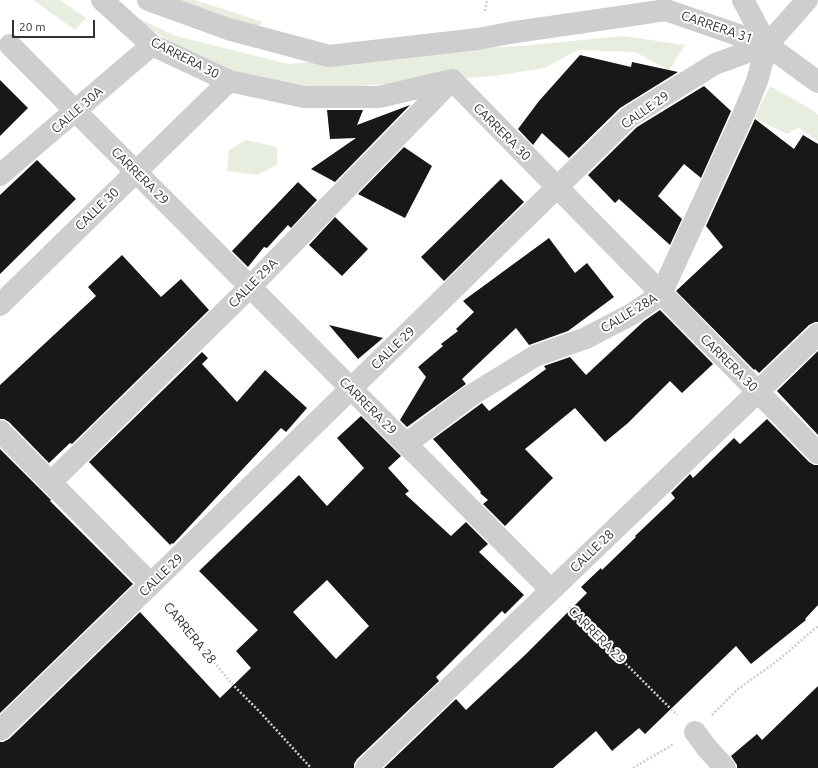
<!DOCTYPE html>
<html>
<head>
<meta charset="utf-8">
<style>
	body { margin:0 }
	#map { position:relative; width:818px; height:768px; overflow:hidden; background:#fff; font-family:Ubuntu,sans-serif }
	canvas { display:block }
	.scale { position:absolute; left:12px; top:20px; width:83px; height:18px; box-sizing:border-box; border:2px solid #313131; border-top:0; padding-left:5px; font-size:12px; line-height:14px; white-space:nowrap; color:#313131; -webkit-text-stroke:3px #fff; paint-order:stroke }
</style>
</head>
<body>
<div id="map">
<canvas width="818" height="768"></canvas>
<div class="scale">20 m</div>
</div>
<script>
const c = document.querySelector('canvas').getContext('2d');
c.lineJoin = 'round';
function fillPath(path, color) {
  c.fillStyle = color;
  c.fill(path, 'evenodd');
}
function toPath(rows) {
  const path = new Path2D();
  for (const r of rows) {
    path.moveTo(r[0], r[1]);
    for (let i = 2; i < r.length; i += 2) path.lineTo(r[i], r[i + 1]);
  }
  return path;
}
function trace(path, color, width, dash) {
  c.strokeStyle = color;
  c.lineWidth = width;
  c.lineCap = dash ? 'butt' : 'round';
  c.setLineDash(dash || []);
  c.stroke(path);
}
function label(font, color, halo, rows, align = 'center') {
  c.font = font + ' Ubuntu,sans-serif';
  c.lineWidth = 4;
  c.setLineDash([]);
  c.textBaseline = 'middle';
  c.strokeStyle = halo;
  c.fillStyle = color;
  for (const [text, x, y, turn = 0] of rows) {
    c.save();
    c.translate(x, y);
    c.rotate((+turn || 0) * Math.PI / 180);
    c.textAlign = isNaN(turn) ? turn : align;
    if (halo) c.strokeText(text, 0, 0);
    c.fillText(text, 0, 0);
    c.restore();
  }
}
fillPath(toPath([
	[33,0,60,0,86,18,75,30],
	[173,0,195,0,263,22,257,27],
	[120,10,176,36,288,64,439,50,521,46,623,36,685,45,669,70,635,52,578,50,545,68,494,76,335,88,281,84,220,72],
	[770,86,811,109,818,115,818,141,799,128,787,134,754,118],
	[246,140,277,147,277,165,257,175,227,171,229,150]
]), '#e7eedf');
fillPath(toPath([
	[580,55,631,67,632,62,678,72,620,108,569,158,542,133,533,145,518,129,539,101],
	[0,80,28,108,0,136],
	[704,86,731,111,701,178,684,164,658,196,682,219,670,245,619,199,615,203,588,175,637,127],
	[410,105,335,182,311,169,356,138,330,139,327,110,363,110,357,125],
	[755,119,794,149,803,135,818,144,818,322,815,322,809,325,759,373,755,369,754,370,676,291,723,247,706,226],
	[404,147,432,166,405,218,358,194],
	[37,160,76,199,0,274,0,195],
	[501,179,524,202,444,281,421,257],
	[298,182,317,200,291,228,288,225,267,248,264,247,248,267,232,251],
	[335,217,368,249,342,276,309,245],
	[549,238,575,273,587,263,614,297,568,331,529,345,516,328,462,379,466,384,407,427,400,420,426,377,418,367,443,346,441,344,458,331,456,329,474,312,463,301],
	[122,255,161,297,181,279,209,310,72,444,70,443,49,463,9,422,4,419,0,419,0,385,96,296,88,287],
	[660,310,713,364,682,393,670,381,628,423,605,442,575,408,525,449,553,478,505,526,483,504,488,500,480,493,481,492,433,439,482,403,489,411,546,369,544,366,570,357,586,375,644,321],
	[329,325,383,338,358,359],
	[818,351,818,435,777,391],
	[202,352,208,358,202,364,237,402,265,370,307,408,286,432,281,428,173,544,172,543,170,545,89,462],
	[361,416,401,456,388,468,409,491,405,494,451,536,466,522,488,544,479,552,524,595,505,614,502,611,436,677,439,681,357,759,354,764,354,768,0,768,0,742,3,742,9,739,140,612,220,698,251,668,236,651,258,630,199,571,299,475,327,506,364,468,337,438],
	[327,580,369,626,336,659,293,612],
	[767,419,809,462,814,465,818,465,818,605,805,619,806,620,751,664,736,646,645,734,639,728,612,751,596,731,553,768,384,768,456,699,466,710,525,655,587,593,581,587,601,568,602,570,636,537,635,536,675,498,671,493,690,474,693,478,734,438,740,444],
	[0,449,51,500,50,501,133,584,0,713],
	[818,686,818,768,737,768,737,765,731,756,757,734,762,740]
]), '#181818');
trace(toPath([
	[485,11,487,0],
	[166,603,232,684,259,711,311,768],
	[569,607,677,715],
	[712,715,738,689,776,662,818,626],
	[633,768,674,744]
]), '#cecece', 2.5, [2, 2]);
trace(toPath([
	[102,0,152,45,229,81,304,97,379,97,452,80],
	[10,45,551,590],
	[452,80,818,453],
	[0,175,152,45],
	[0,305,229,81],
	[406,444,470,396,535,356,586,338,632,314,661,294,744,113,757,81,767,45,807,0],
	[51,482,250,287,452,80],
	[695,732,706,747,725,768],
	[366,768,818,334]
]), '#cecece', 22);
trace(toPath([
	[148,0,228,29,329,56,478,39,509,33,666,10,767,45,818,82],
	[743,0,767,45],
	[0,431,151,584],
	[0,730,151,584,629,117,715,64,767,45]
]), '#cecece', 22);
label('13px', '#313131', '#fff', [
	["CARRERA 31",717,27,19],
	["CARRERA 30",185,58,27],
	["CALLE 30A",77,110,-41],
	["CALLE 29",645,110,-35],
	["CARRERA 30",502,132,45],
	["CARRERA 29",140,176,45],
	["CALLE 30",97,209,-44],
	["CALLE 29A",253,283,-45],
	["CALLE 28A",629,313,-31],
	["CALLE 29",393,348,-44],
	["CARRERA 30",729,363,45],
	["CARRERA 29",368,406,45],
	["CALLE 28",592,551,-44],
	["CALLE 29",161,575,-44],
	["CARRERA 28",190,633,51],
	["CARRERA 29",597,635,45]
]);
</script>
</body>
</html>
